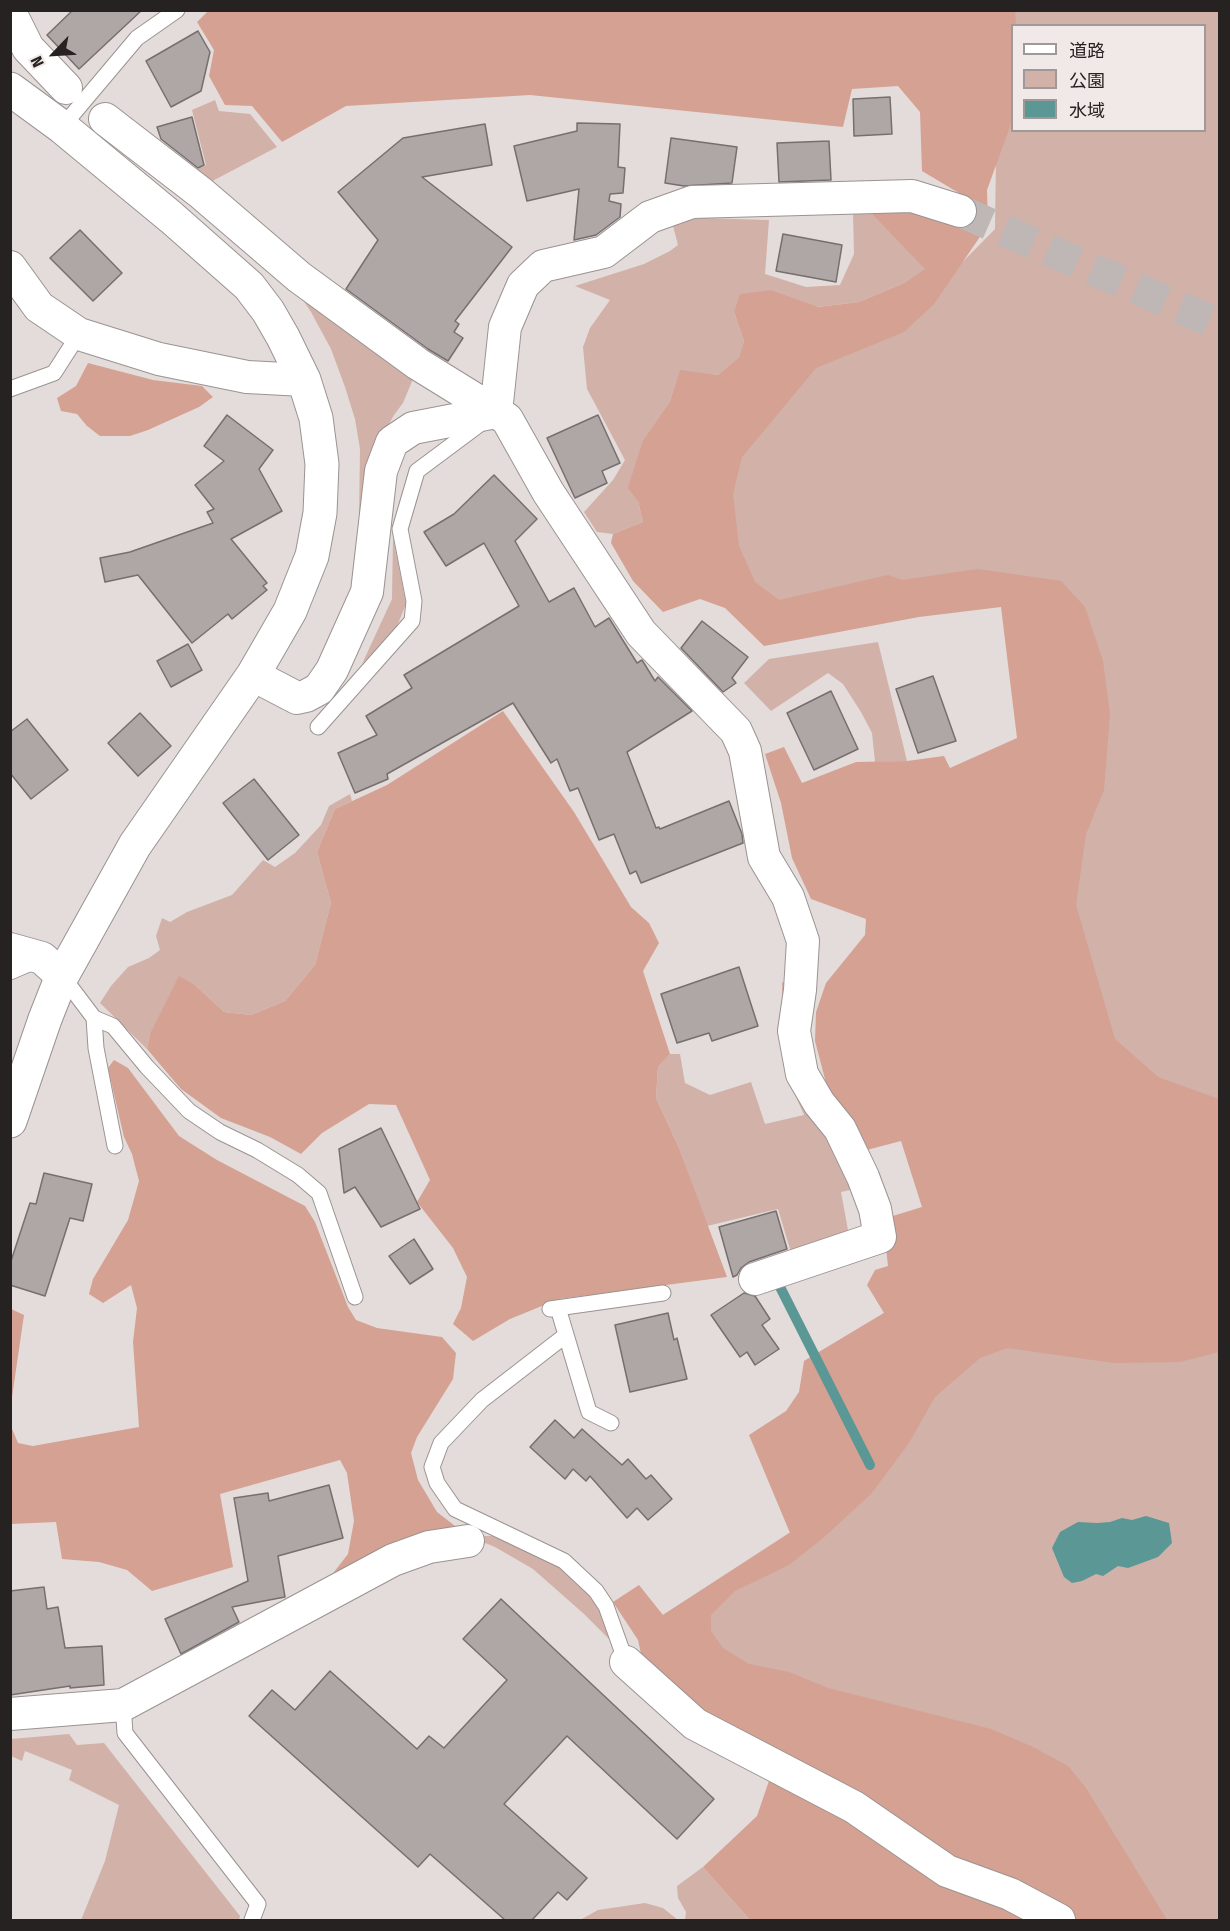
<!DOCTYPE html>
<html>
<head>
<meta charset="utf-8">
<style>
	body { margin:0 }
	#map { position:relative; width:1230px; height:1931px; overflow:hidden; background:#e4dcda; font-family:"Fira Sans Condensed","Noto Sans JP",sans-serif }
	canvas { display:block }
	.frame { position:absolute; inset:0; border:12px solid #252221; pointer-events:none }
	.legend { position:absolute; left:1011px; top:24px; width:195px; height:108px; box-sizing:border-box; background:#f1e9e7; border:2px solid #9f9998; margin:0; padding:8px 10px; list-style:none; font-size:18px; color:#252221 }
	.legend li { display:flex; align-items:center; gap:12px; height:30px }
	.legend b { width:30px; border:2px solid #9f9998 }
	.north { position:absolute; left:24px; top:24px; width:60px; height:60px; -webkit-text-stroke:4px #f1e9e7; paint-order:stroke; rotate:245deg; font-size:16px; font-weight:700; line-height:24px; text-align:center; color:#252221 }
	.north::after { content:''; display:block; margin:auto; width:21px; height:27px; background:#252221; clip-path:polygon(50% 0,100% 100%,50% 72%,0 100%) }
</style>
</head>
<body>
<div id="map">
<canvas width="1230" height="1931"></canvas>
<div class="frame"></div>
<ul class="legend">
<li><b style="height:8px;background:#fff"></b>道路</li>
<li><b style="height:16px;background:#d2b1a8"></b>公園</li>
<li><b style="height:16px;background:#5a9795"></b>水域</li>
</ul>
<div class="north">N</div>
</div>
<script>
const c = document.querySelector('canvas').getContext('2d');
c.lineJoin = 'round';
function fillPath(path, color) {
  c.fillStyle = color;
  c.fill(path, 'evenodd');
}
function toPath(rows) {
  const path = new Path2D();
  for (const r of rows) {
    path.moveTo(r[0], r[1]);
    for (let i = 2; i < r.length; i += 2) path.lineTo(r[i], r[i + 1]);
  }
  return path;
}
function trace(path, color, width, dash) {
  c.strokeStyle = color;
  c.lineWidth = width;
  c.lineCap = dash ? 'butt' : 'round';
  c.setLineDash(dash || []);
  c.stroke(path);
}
fillPath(toPath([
	[966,11,1219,11,1219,1920,1077,1920,652,1622,818,1514,858,1463,804,1361,884,1313,1006,1217,1061,581,767,619,674,525,780,361,933,292,995,229,996,154],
	[1012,26,1204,26,1204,130,1012,130],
	[215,100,219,111,250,114,277,147,201,187,185,176,206,165,192,110],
	[868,210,926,269,904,283,859,302,817,307,772,290,734,312,744,341,739,357,718,375,680,371,670,401,643,440,638,501,643,522,613,534,597,532,584,512,613,480,625,460,587,389,583,347,590,328,610,300,575,286,644,264,670,251,678,245,672,222,702,218,769,220,765,274,806,287,840,285,854,254,853,213],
	[286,275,415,374,403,403,394,415,376,447,359,519,360,449,355,419,345,387,331,349,311,312],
	[393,537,406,604,395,631,362,664,392,599],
	[878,642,907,761,875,762,872,733,861,712,843,684,828,673,771,711,744,683,769,659],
	[350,794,352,801,335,809,317,852,331,903,315,965,285,1001,251,1015,224,1012,196,986,150,1034,147,1049,100,1003,111,986,128,967,149,958,160,950,156,936,162,918,170,922,187,912,232,895,263,860,275,867,295,853,321,825,329,806],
	[782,982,794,986,790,1033,863,1187,841,1192,850,1241,793,1259,778,1209,707,1226,679,1148,656,1098,658,1067,670,1054,680,1054,685,1083,710,1095,751,1082,765,1124,804,1115,793,1090,782,1034],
	[468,1536,505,1536,560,1564,594,1595,614,1644,584,1614,533,1569,495,1547],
	[69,1734,77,1745,104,1743,240,1916,239,1920,81,1920,105,1861,119,1805,69,1780,72,1770,25,1751,22,1761,11,1756,11,1739],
	[703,1867,750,1920,685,1920,686,1912,678,1898,677,1886],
	[645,1903,663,1908,678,1920,580,1920,598,1910]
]), '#d2b1a8');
fillPath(toPath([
	[209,10,1015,11,1016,25,1012,26,1012,121,987,190,988,225,934,304,904,332,816,368,742,457,733,494,739,546,755,582,779,600,888,575,902,580,978,569,1061,581,1085,607,1103,661,1110,714,1104,790,1086,834,1076,905,1115,1039,1158,1077,1219,1099,1219,1352,1180,1362,1114,1363,1007,1348,980,1358,935,1397,909,1443,871,1494,823,1538,789,1565,735,1591,711,1615,711,1631,723,1648,749,1664,789,1672,828,1688,991,1729,1031,1746,1068,1766,1086,1788,1167,1920,750,1920,703,1867,757,1816,774,1766,643,1663,638,1640,613,1602,639,1585,663,1615,790,1533,749,1435,786,1411,799,1392,804,1361,884,1313,867,1285,875,1270,888,1266,883,1219,922,1207,901,1141,863,1151,846,1118,826,1083,815,1041,816,1012,826,983,865,935,866,919,811,899,792,858,781,803,765,754,784,747,802,783,856,762,907,761,944,756,950,768,1017,738,1001,607,919,617,764,646,725,608,700,599,663,612,633,581,611,543,613,534,643,522,638,501,628,488,643,440,670,401,680,370,718,375,739,357,744,341,734,312,740,294,772,290,818,307,859,302,904,283,925,269,868,210,969,199,922,171,920,112,898,86,852,89,843,127,530,95,346,106,282,142,252,106,225,105,209,76,214,50,197,22],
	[88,363,153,380,202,386,213,397,199,407,148,430,130,436,100,436,87,426,77,414,61,411,57,398,76,386],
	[503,711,574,812,631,907,649,923,659,943,643,971,670,1054,658,1067,656,1098,679,1148,727,1277,559,1299,510,1319,473,1341,453,1324,461,1308,467,1277,453,1248,417,1202,430,1180,396,1105,369,1104,322,1133,301,1154,270,1137,221,1118,181,1089,147,1049,150,1034,179,976,196,986,224,1012,251,1015,285,1001,315,965,331,903,317,852,335,809,387,785],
	[114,1060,128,1068,179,1136,217,1160,305,1206,315,1222,348,1307,356,1320,377,1328,442,1337,456,1353,453,1379,417,1437,411,1453,418,1480,437,1512,468,1536,327,1581,348,1554,354,1521,347,1473,340,1460,220,1494,233,1567,152,1591,127,1570,99,1562,62,1559,56,1522,11,1524,10,1424,18,1443,33,1446,139,1427,133,1342,137,1308,131,1285,103,1303,89,1294,93,1279,128,1220,139,1181,132,1154,124,1137,108,1068],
	[11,1309,24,1315,11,1404]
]), '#d4a193');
fillPath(toPath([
	[1146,1516,1169,1523,1172,1543,1158,1557,1128,1568,1118,1566,1103,1576,1096,1574,1082,1581,1072,1583,1064,1577,1052,1548,1060,1532,1078,1522,1097,1523,1110,1522,1122,1518,1132,1520]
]), '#5a9795');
trace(toPath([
	[781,1278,776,1279,870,1465]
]), '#5a9795', 10);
const building = toPath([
	[73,10,142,10,79,69,47,35,73,10],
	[198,31,210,52,201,91,171,107,146,61,198,31],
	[890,97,892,134,854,136,853,99,890,97],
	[192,117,204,165,198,168,161,139,157,127,192,117],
	[577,123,620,124,618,167,625,168,623,193,610,194,609,201,621,204,620,217,596,235,574,240,579,189,527,201,514,146,577,131,577,123],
	[485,124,492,165,422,177,512,247,455,321,459,324,454,332,463,338,448,361,428,349,346,289,378,240,338,192,403,138,485,124],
	[671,138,737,147,732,183,684,186,665,183,671,138],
	[829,141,831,180,779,182,777,143,829,141],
	[80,230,122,273,93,301,50,258,80,230],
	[783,234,842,245,836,282,776,271,783,234],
	[227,415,273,450,259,469,282,511,231,539,267,583,263,586,267,590,232,619,228,614,192,643,138,575,105,582,100,558,130,552,213,523,207,512,214,509,195,485,224,461,204,446,227,415],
	[598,415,620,463,602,471,607,483,575,498,547,438,598,415],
	[494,475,537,519,515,541,549,602,574,588,595,627,609,618,637,663,642,660,655,681,658,677,692,711,627,752,656,828,659,827,660,829,729,801,742,834,743,843,641,883,636,871,630,874,614,834,599,840,578,788,570,791,557,759,551,763,513,703,387,774,388,779,355,793,338,753,377,735,366,716,412,688,404,675,519,606,484,543,446,566,424,532,454,514,494,475],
	[702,621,748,657,732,678,736,683,723,692,681,648,702,621],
	[188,644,202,670,171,687,157,661,188,644],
	[933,676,956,741,918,753,896,689,933,676],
	[831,691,858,749,814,770,787,713,831,691],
	[140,713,171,746,138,776,108,743,140,713],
	[27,719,68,770,31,799,10,773,10,732,27,719],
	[254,779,299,835,268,860,223,803,254,779],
	[739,967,758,1026,712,1041,709,1033,677,1043,661,994,739,967],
	[381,1128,420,1209,381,1227,355,1187,344,1193,339,1149,381,1128],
	[44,1173,92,1184,83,1221,70,1218,45,1296,10,1285,10,1264,30,1203,36,1204,44,1173],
	[776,1211,787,1249,749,1262,741,1268,737,1275,733,1277,719,1227,776,1211],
	[414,1239,433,1269,410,1284,389,1256,414,1239],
	[744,1293,755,1296,770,1319,762,1325,779,1349,755,1365,747,1352,740,1357,711,1315,744,1293],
	[668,1313,674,1340,677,1338,687,1379,630,1392,615,1325,668,1313],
	[555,1420,574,1438,582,1429,622,1465,628,1459,646,1479,651,1475,672,1499,648,1520,637,1508,627,1518,590,1476,586,1481,573,1469,565,1479,530,1447,555,1420],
	[329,1485,343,1538,278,1556,285,1597,232,1607,239,1622,181,1654,165,1619,248,1581,234,1498,268,1493,269,1501,329,1485],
	[44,1587,47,1609,58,1607,65,1648,102,1646,104,1685,70,1688,70,1686,10,1695,10,1591,44,1587],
	[501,1599,714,1799,677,1839,567,1736,504,1804,587,1878,567,1900,558,1892,532,1920,505,1920,430,1854,418,1867,249,1716,272,1690,295,1710,330,1671,417,1749,429,1736,444,1748,507,1680,463,1639,501,1599]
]);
fillPath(building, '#afa7a5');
trace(building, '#766f6d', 1.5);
trace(toPath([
	[960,211,1220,325]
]), '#beb7b5', 32, [32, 16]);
const service = toPath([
	[62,127,137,38,177,10],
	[10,389,54,373,79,334],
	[318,727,412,621,414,601,400,529,417,471,484,421],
	[10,972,38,960],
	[63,977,94,1018,113,1026,147,1067,189,1111,220,1132,257,1150,298,1175,319,1193,355,1297],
	[94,1018,96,1048,115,1146],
	[558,1308,589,1412,611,1423],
	[550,1309,663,1293],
	[566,1335,482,1400,441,1443,432,1467,437,1483,455,1509,564,1561,596,1591,606,1606,626,1662],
	[123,1705,125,1733,258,1904,252,1920]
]);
const minor = toPath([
	[10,12,28,48,66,88],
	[105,119,201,193,299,277,418,364,507,419,548,492,641,633,736,731,745,751,764,857,788,897,803,941,800,990,794,1031,802,1074,819,1103,840,1129,863,1177,875,1209,880,1237,755,1279],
	[10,267,39,307,79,334,159,359,247,377,304,380],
	[496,412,505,327,523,285,543,266,604,252,650,217,692,202,912,196,960,211],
	[253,675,297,698,306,696,319,689,332,670,367,592,381,471,392,442,413,428,496,412],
	[10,949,42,958,62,976],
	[626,1662,695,1724,854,1807,947,1871,1010,1894,1059,1920],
	[10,1714,123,1705,393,1560,429,1547,468,1541]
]);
const tertiary = toPath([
	[10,89,62,127,172,218,249,286,268,311,283,337,304,380,316,418,322,464,320,513,312,556,290,611,253,675,135,845,62,976,45,1019,10,1121]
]);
trace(service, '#9a9391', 17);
trace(minor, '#9a9391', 34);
trace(tertiary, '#9a9391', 35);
trace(service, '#fff', 15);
trace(minor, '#fff', 32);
trace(tertiary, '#fff', 33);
</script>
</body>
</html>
